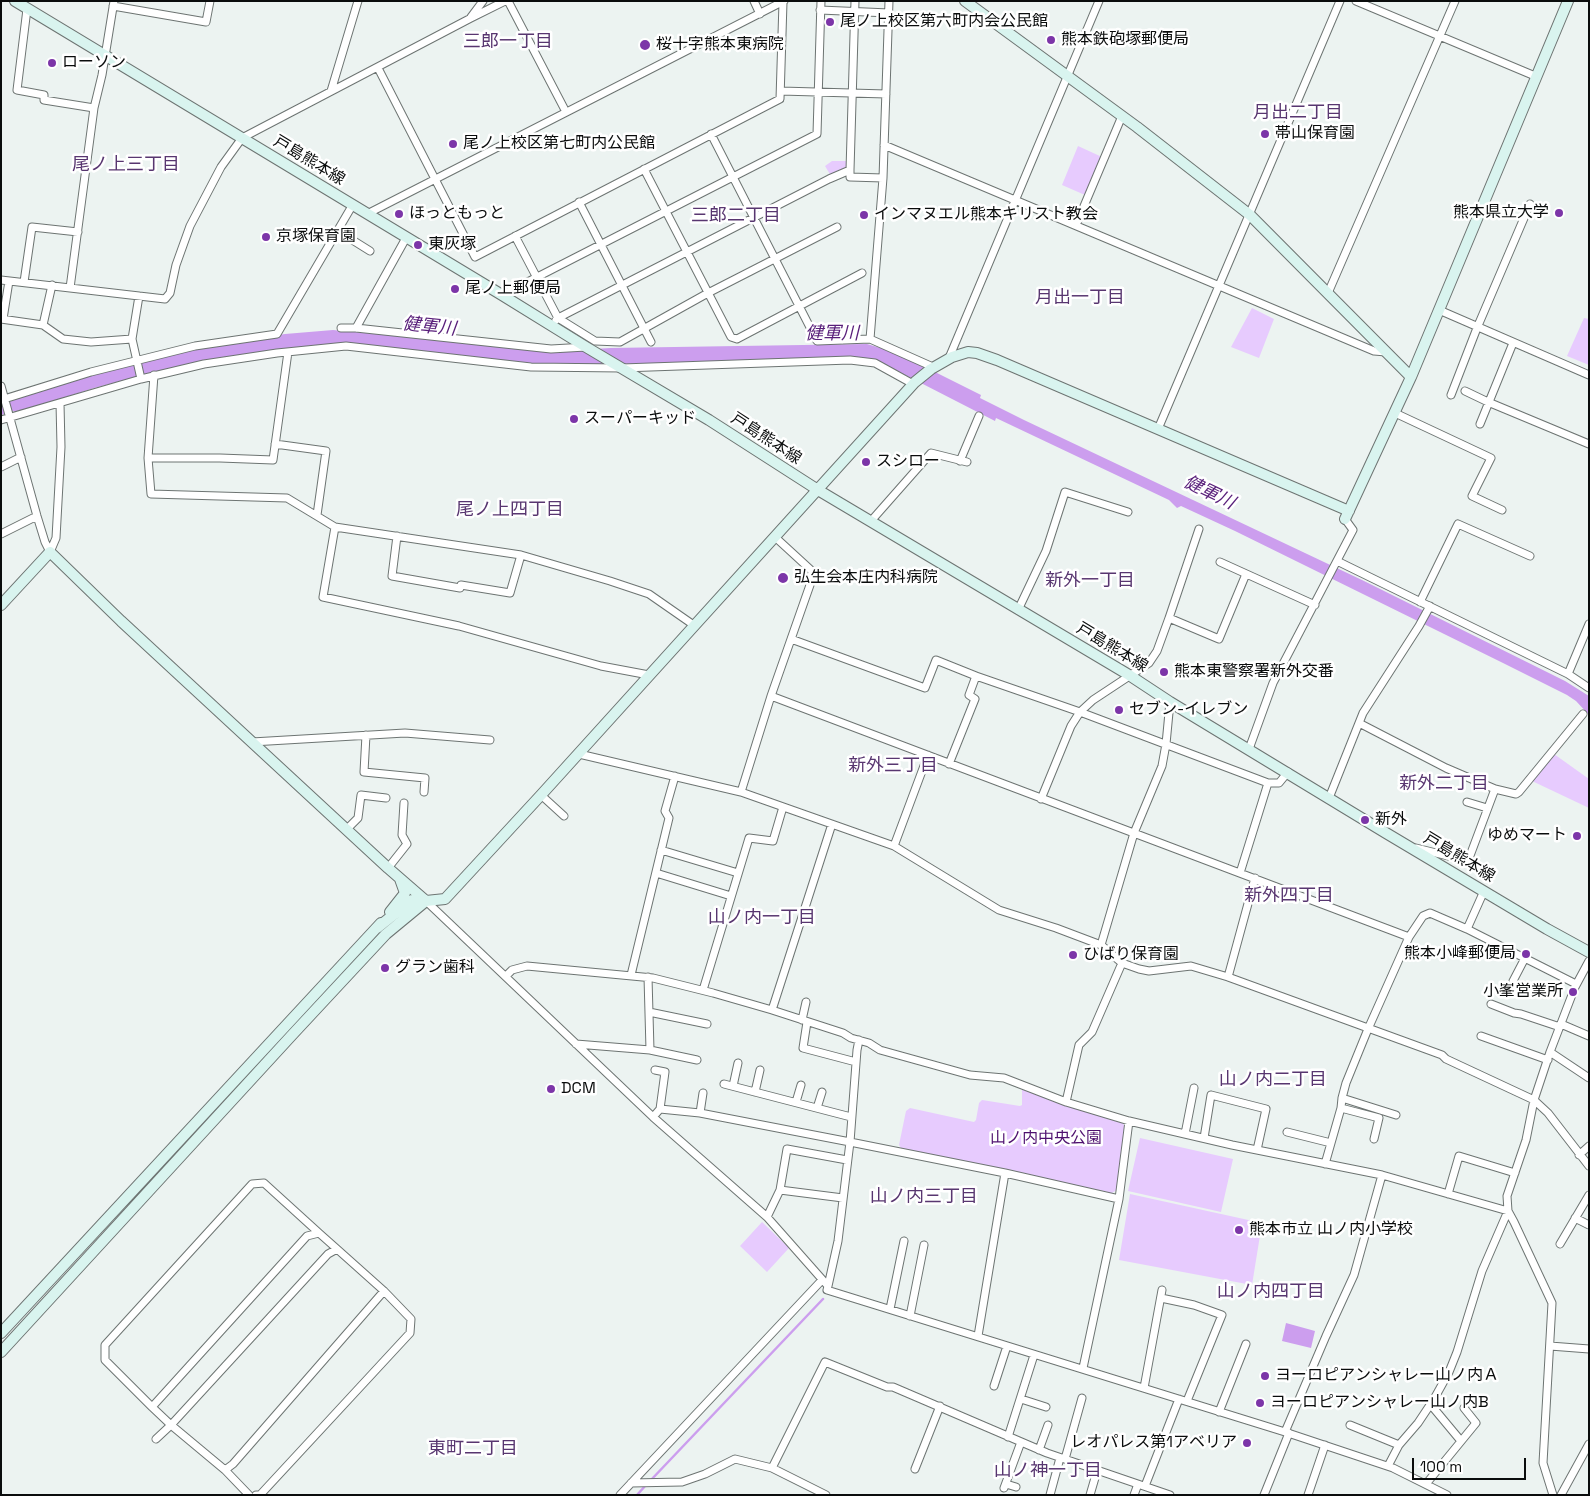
<!DOCTYPE html>
<html>
<head>
<meta charset="utf-8">
<style>
	body { margin:0 }
	#map { position:relative; width:1590px; height:1496px; overflow:hidden; background:#ecf3f1; font-family:"Space Grotesk",sans-serif }
	canvas { display:block }
	.frame { position:absolute; inset:0; border:2px solid #0a0c0c; pointer-events:none }
	.scale { position:absolute; left:1412px; top:1458px; width:114px; height:22px; box-sizing:border-box; border:2px solid #0a0c0c; border-top:0; padding-left:6px; font-size:15px; line-height:18px; white-space:nowrap; color:#0a0c0c; -webkit-text-stroke:4px #fff; paint-order:stroke }
</style>
</head>
<body>
<div id="map">
<canvas width="1590" height="1496"></canvas>
<div class="frame"></div>
<div class="scale">100 m</div>
</div>
<script>
const c = document.querySelector('canvas').getContext('2d');
c.lineJoin = 'round';
function fillPath(path, color) {
  c.fillStyle = color;
  c.fill(path, 'evenodd');
}
function toPath(rows) {
  const path = new Path2D();
  for (const r of rows) {
    path.moveTo(r[0], r[1]);
    for (let i = 2; i < r.length; i += 2) path.lineTo(r[i], r[i + 1]);
  }
  return path;
}
function trace(path, color, width, dash) {
  c.strokeStyle = color;
  c.lineWidth = width;
  c.lineCap = dash ? 'butt' : 'round';
  c.setLineDash(dash || []);
  c.stroke(path);
}
function label(font, color, halo, rows, align = 'center') {
  c.font = font + ' "Space Grotesk","Noto Sans JP",sans-serif';
  c.lineWidth = 5;
  c.setLineDash([]);
  c.textBaseline = 'middle';
  c.strokeStyle = halo;
  c.fillStyle = color;
  for (const [text, x, y, turn = 0] of rows) {
    c.save();
    c.translate(x, y);
    c.rotate((+turn || 0) * Math.PI / 180);
    c.textAlign = isNaN(turn) ? turn : align;
    if (halo) c.strokeText(text, 0, 0);
    c.fillText(text, 0, 0);
    c.restore();
  }
}
fillPath(toPath([
	[1078,146,1102,157,1085,195,1062,185],
	[832,161,847,161,846,167,831,176,825,166],
	[1252,308,1274,319,1259,358,1231,347],
	[1584,318,1589,319,1589,365,1567,356],
	[1554,754,1589,779,1589,808,1532,781],
	[1022,1088,1122,1122,1126,1128,1118,1189,1112,1193,901,1148,899,1145,906,1111,910,1108,974,1122,976,1120,979,1103,982,1100,1020,1106,1022,1105],
	[1140,1138,1233,1159,1221,1212,1128,1191],
	[1130,1194,1262,1223,1252,1285,1119,1260],
	[762,1222,789,1248,767,1272,740,1246]
]), '#e7cbfe');
fillPath(toPath([
	[333,330,564,351,610,348,867,344,884,349,917,363,981,395,980,398,1024,420,1362,580,1565,681,1589,696,1589,715,1576,701,1567,695,1503,663,1235,531,1181,506,1177,508,1169,500,996,418,995,421,878,361,858,357,823,358,562,366,341,344,307,346,167,369,94,388,16,413,14,411,1,415,1,403,87,375,194,348,285,334],
	[1286,1323,1315,1331,1311,1348,1282,1341]
]), '#cc9eee');
trace(toPath([
	[650,1481,823,1299],
	[637,1495,646,1485]
]), '#cc9eee', 2.5);
const street = toPath([
	[508,1,566,112],
	[754,1,760,14],
	[1356,1,1535,76],
	[113,6,206,22,210,1],
	[27,9,17,90,44,95,44,100,94,108],
	[820,10,889,13],
	[471,17,483,1],
	[378,68,475,257,780,99,783,2],
	[331,91,358,1],
	[781,91,886,94],
	[711,134,817,341,870,339,933,367],
	[884,145,1374,351,1386,352],
	[644,169,731,337,737,339,862,273],
	[850,170,850,177,883,178],
	[579,202,651,342],
	[367,214,784,1],
	[1076,225,1122,116],
	[338,231,370,251],
	[515,236,558,318,829,179,850,170,855,1],
	[1,280,165,299,170,293,176,265,190,226,221,167,242,138,471,18,505,1],
	[24,282,32,227,78,232],
	[52,285,43,325,63,339,91,342,132,339],
	[70,288,94,108,102,75,114,1],
	[1328,293,1455,1],
	[502,295,817,134,821,1],
	[139,296,132,339,141,379],
	[1439,310,1589,375],
	[1,319,43,325],
	[3,319,9,281],
	[556,320,558,318,595,341,620,342,708,293,837,227],
	[341,328,356,328,551,349,586,347],
	[356,328,406,238],
	[870,339,883,178,889,1],
	[949,358,1099,1],
	[154,375,148,458,151,494,287,498,335,527,521,555,610,581,649,594,695,626],
	[1,386,37,516,45,542,50,552],
	[1465,391,1488,402,1589,444],
	[1451,395,1477,328,1530,204],
	[1,400,91,372,195,346,277,334,352,206],
	[1395,413,1491,458,1472,496,1502,510],
	[1,420,141,379,204,364,277,353,346,346,531,367,622,368,850,360,875,363,913,384],
	[1480,424,1513,343],
	[1158,429,1340,1],
	[275,444,326,451,317,515],
	[148,458,220,458,273,460,288,352],
	[960,461,979,416],
	[1,467,21,457],
	[871,521,931,453,967,462],
	[335,527,323,597,459,626,601,666,649,675],
	[1,534,37,516],
	[397,536,392,576,460,588],
	[50,552,56,538,61,447,60,403],
	[1337,561,1568,674,1589,688],
	[1220,562,1315,605],
	[461,585,510,593,521,555],
	[1420,602,1458,524,1530,556],
	[1018,610,1046,551,1065,492,1128,512],
	[1169,618,1199,529],
	[791,639,925,688,936,660,976,676],
	[1568,674,1589,624],
	[771,696,1409,937],
	[1359,723,1446,768,1495,789,1468,861,1416,848],
	[366,735,364,772,425,778,424,792],
	[252,742,405,733,490,740],
	[1249,749,1273,683,1353,530,1345,519],
	[579,754,741,792,894,846,999,910,1056,928,1101,945,1122,963,1139,969,1149,971,1191,966,1228,977,1442,1055,1446,1059,1534,1100,1548,1113,1589,1166],
	[949,764,975,699,969,695,976,676,1080,712,1268,783,1279,783,1288,772],
	[1495,789,1516,794,1519,792,1583,714],
	[741,792,771,696,810,585,812,571,775,537],
	[541,795,564,816],
	[1329,798,1363,713,1419,626,1430,606],
	[1041,799,1071,726,1080,712,1093,700,1149,663,1157,651,1169,618,1219,639,1246,574],
	[1467,802,1487,808],
	[346,830,358,818,361,795,386,798],
	[894,846,928,755],
	[661,850,738,873],
	[388,868,407,844,402,835,404,803],
	[656,873,731,896],
	[1240,873,1268,783],
	[1484,891,1467,929,1576,984],
	[426,901,653,1117,767,1217,828,1286,827,1290,1285,1432,1393,1468,1447,1495],
	[1101,945,1134,833,1162,766,1166,744,1170,702],
	[631,975,669,818,665,811,675,776],
	[506,976,512,970,527,966,653,978,713,993,772,1010,843,1033,851,1038,869,1043,880,1050,970,1075,1004,1078,1066,1102,1129,1121,1232,1145,1382,1175,1508,1211,1514,1222,1552,1303,1543,1463,1553,1495],
	[648,977,650,1050],
	[1228,977,1255,878],
	[1513,981,1525,958],
	[703,990,749,838,773,841,783,807],
	[1491,1004,1514,1013,1521,1014,1560,1027],
	[772,1010,832,824],
	[649,1012,707,1024],
	[802,1020,806,1002],
	[807,1022,803,1048,856,1062],
	[1561,1024,1589,1036],
	[1481,1036,1548,1060],
	[576,1044,650,1050,697,1060],
	[1550,1052,1589,1078],
	[724,1084,851,1117],
	[733,1086,738,1063],
	[755,1092,760,1070],
	[1342,1098,1396,1115],
	[796,1102,801,1085],
	[1066,1102,1079,1045,1092,1032,1122,963],
	[817,1108,822,1092],
	[1341,1108,1379,1118,1374,1139],
	[660,1109,700,1113,850,1142,1005,1173,1119,1199],
	[700,1113,703,1093],
	[653,1117,660,1109,665,1072,655,1070],
	[1287,1132,1331,1143],
	[1185,1134,1194,1088],
	[1204,1138,1211,1095,1266,1109,1257,1150],
	[1579,1155,1589,1146],
	[1325,1164,1341,1108,1342,1098,1346,1083,1368,1029,1409,937,1423,916,1430,913,1467,929],
	[780,1190,843,1198],
	[1448,1194,1459,1156,1515,1173],
	[767,1217,780,1190,787,1149,847,1160],
	[1575,1218,1589,1225],
	[1560,1244,1589,1195],
	[828,1286,838,1241,850,1142,857,1050,859,1040],
	[1161,1298,1194,1305,1222,1315,1187,1401],
	[890,1309,904,1241],
	[910,1316,924,1245],
	[978,1336,1005,1173],
	[1550,1346,1589,1349],
	[1083,1368,1119,1199,1129,1121],
	[994,1386,1007,1346],
	[1144,1388,1162,1290],
	[1021,1399,1046,1407],
	[1431,1405,1461,1441],
	[152,1407,105,1360,105,1345,252,1184,264,1183,319,1233],
	[1219,1412,1246,1344],
	[1350,1425,1399,1445],
	[1285,1432,1326,1336,1354,1275,1382,1175],
	[1008,1437,1034,1355],
	[156,1439,171,1425,152,1407,307,1236,319,1233,337,1249],
	[1039,1450,1048,1425],
	[1065,1459,1082,1398],
	[1388,1466,1399,1445,1418,1423,1434,1399,1449,1372,1457,1352,1482,1271,1508,1211,1507,1196,1526,1140,1534,1100,1550,1052,1575,987,1589,961],
	[772,1468,825,1362,887,1387,893,1387,1047,1453,1170,1495],
	[915,1469,940,1406],
	[225,1470,171,1425,328,1254,337,1249,384,1291],
	[631,1483,682,1482,705,1474,735,1459,772,1468,826,1495],
	[1006,1484,1016,1487],
	[1426,1484,1476,1423,1464,1408],
	[1145,1486,1179,1399],
	[1004,1488,1021,1442],
	[249,1495,225,1470,233,1464,384,1291,411,1319,410,1333,260,1495,256,1495],
	[620,1495,822,1280],
	[1050,1495,1060,1458],
	[1090,1495,1097,1471],
	[1134,1495,1138,1484],
	[1264,1495,1289,1433],
	[1308,1495,1325,1445],
	[1561,1495,1589,1444]
]);
const secondary = toPath([
	[15,1,502,295,586,347,709,420,818,490,1129,675,1170,702,1386,833,1547,929,1589,952],
	[965,1,1137,127,1250,215,1411,377],
	[1345,519,1411,377,1568,1],
	[1,605,50,552,121,621,388,868,426,901],
	[390,912,405,893,400,879],
	[377,928,412,900,426,901,445,899,541,795,915,382,931,369,952,357,968,352,977,353,997,360,1349,511],
	[1,1333,381,923],
	[1,1352,292,1035,386,934,426,901]
]);
trace(street, '#6d7472', 9);
trace(secondary, '#6d7472', 12);
trace(street, '#fff', 7);
trace(secondary, '#d9f4ef', 10);
for (const [x, y, r, color] of [
	[830,22,5,"#7c35a8"],
	[1051,40,5,"#7c35a8"],
	[645,45,6,"#7c35a8"],
	[52,63,5,"#7c35a8"],
	[1265,134,5,"#7c35a8"],
	[453,144,5,"#7c35a8"],
	[1559,213,5,"#7c35a8"],
	[399,214,5,"#7c35a8"],
	[864,215,5,"#7c35a8"],
	[266,237,5,"#7c35a8"],
	[418,245,5,"#7c35a8"],
	[455,289,5,"#7c35a8"],
	[574,419,5,"#7c35a8"],
	[866,462,5,"#7c35a8"],
	[783,578,6,"#7c35a8"],
	[1164,672,5,"#7c35a8"],
	[1119,710,5,"#7c35a8"],
	[1365,820,5,"#7c35a8"],
	[1577,836,5,"#7c35a8"],
	[1526,954,5,"#7c35a8"],
	[1073,955,5,"#7c35a8"],
	[385,968,5,"#7c35a8"],
	[1573,992,5,"#7c35a8"],
	[551,1089,5,"#7c35a8"],
	[1239,1230,5,"#7c35a8"],
	[1265,1376,5,"#7c35a8"],
	[1260,1403,5,"#7c35a8"],
	[1247,1443,5,"#7c35a8"]
]) {
  const dot = new Path2D();
  dot.arc(x, y, r, 0, 2 * Math.PI);
  c.fillStyle = color;
  c.fill(dot);
  trace(dot, '#fff', 2);
}
label('16px', '#0a0c0c', '#fff', [
	["尾ノ上校区第六町内会公民館",840,22],
	["熊本鉄砲塚郵便局",1061,40],
	["桜十字熊本東病院",656,45],
	["ローソン",62,63],
	["帯山保育園",1275,134],
	["尾ノ上校区第七町内公民館",463,144],
	["熊本県立大学",1549,213,"right"],
	["ほっともっと",409,214],
	["インマヌエル熊本キリスト教会",874,215],
	["京塚保育園",276,237],
	["東灰塚",428,245],
	["尾ノ上郵便局",465,289],
	["スーパーキッド",584,419],
	["スシロー",876,462],
	["弘生会本庄内科病院",794,578],
	["熊本東警察署新外交番",1174,672],
	["セブン-イレブン",1129,710],
	["新外",1375,820],
	["ゆめマート",1567,836,"right"],
	["熊本小峰郵便局",1516,954,"right"],
	["ひばり保育園",1083,955],
	["グラン歯科",395,968],
	["小峯営業所",1563,992,"right"],
	["DCM",561,1089],
	["熊本市立 山ノ内小学校",1249,1230],
	["ヨーロピアンシャレー山ノ内Ａ",1275,1376],
	["ヨーロピアンシャレー山ノ内B",1270,1403],
	["レオパレス第1アベリア",1237,1443,"right"]
], 'left');
label('16px', '#0a0c0c', '#fff', [
	["戸島熊本線",309,161,31],
	["戸島熊本線",766,439,33],
	["戸島熊本線",1112,648,31],
	["戸島熊本線",1459,858,31]
]);
label('16px', '#4e106f', '#fff', [
	["山ノ内中央公園",1046,1139]
]);
label('18px', '#583670', '#fff', [
	["三郎一丁目",508,42],
	["月出二丁目",1298,113],
	["尾ノ上三丁目",126,165],
	["三郎二丁目",736,216],
	["月出一丁目",1080,298],
	["尾ノ上四丁目",510,510],
	["新外一丁目",1090,581],
	["新外三丁目",893,766],
	["新外二丁目",1444,784],
	["新外四丁目",1289,896],
	["山ノ内一丁目",762,918],
	["山ノ内二丁目",1273,1080],
	["山ノ内三丁目",924,1197],
	["山ノ内四丁目",1271,1292],
	["東町二丁目",473,1449],
	["山ノ神一丁目",1048,1471]
]);
label('italic 18px', '#581e7a', '#fff', [
	["健軍川",429,327,6],
	["健軍川",832,334],
	["健軍川",1209,493,26]
]);
</script>
</body>
</html>
